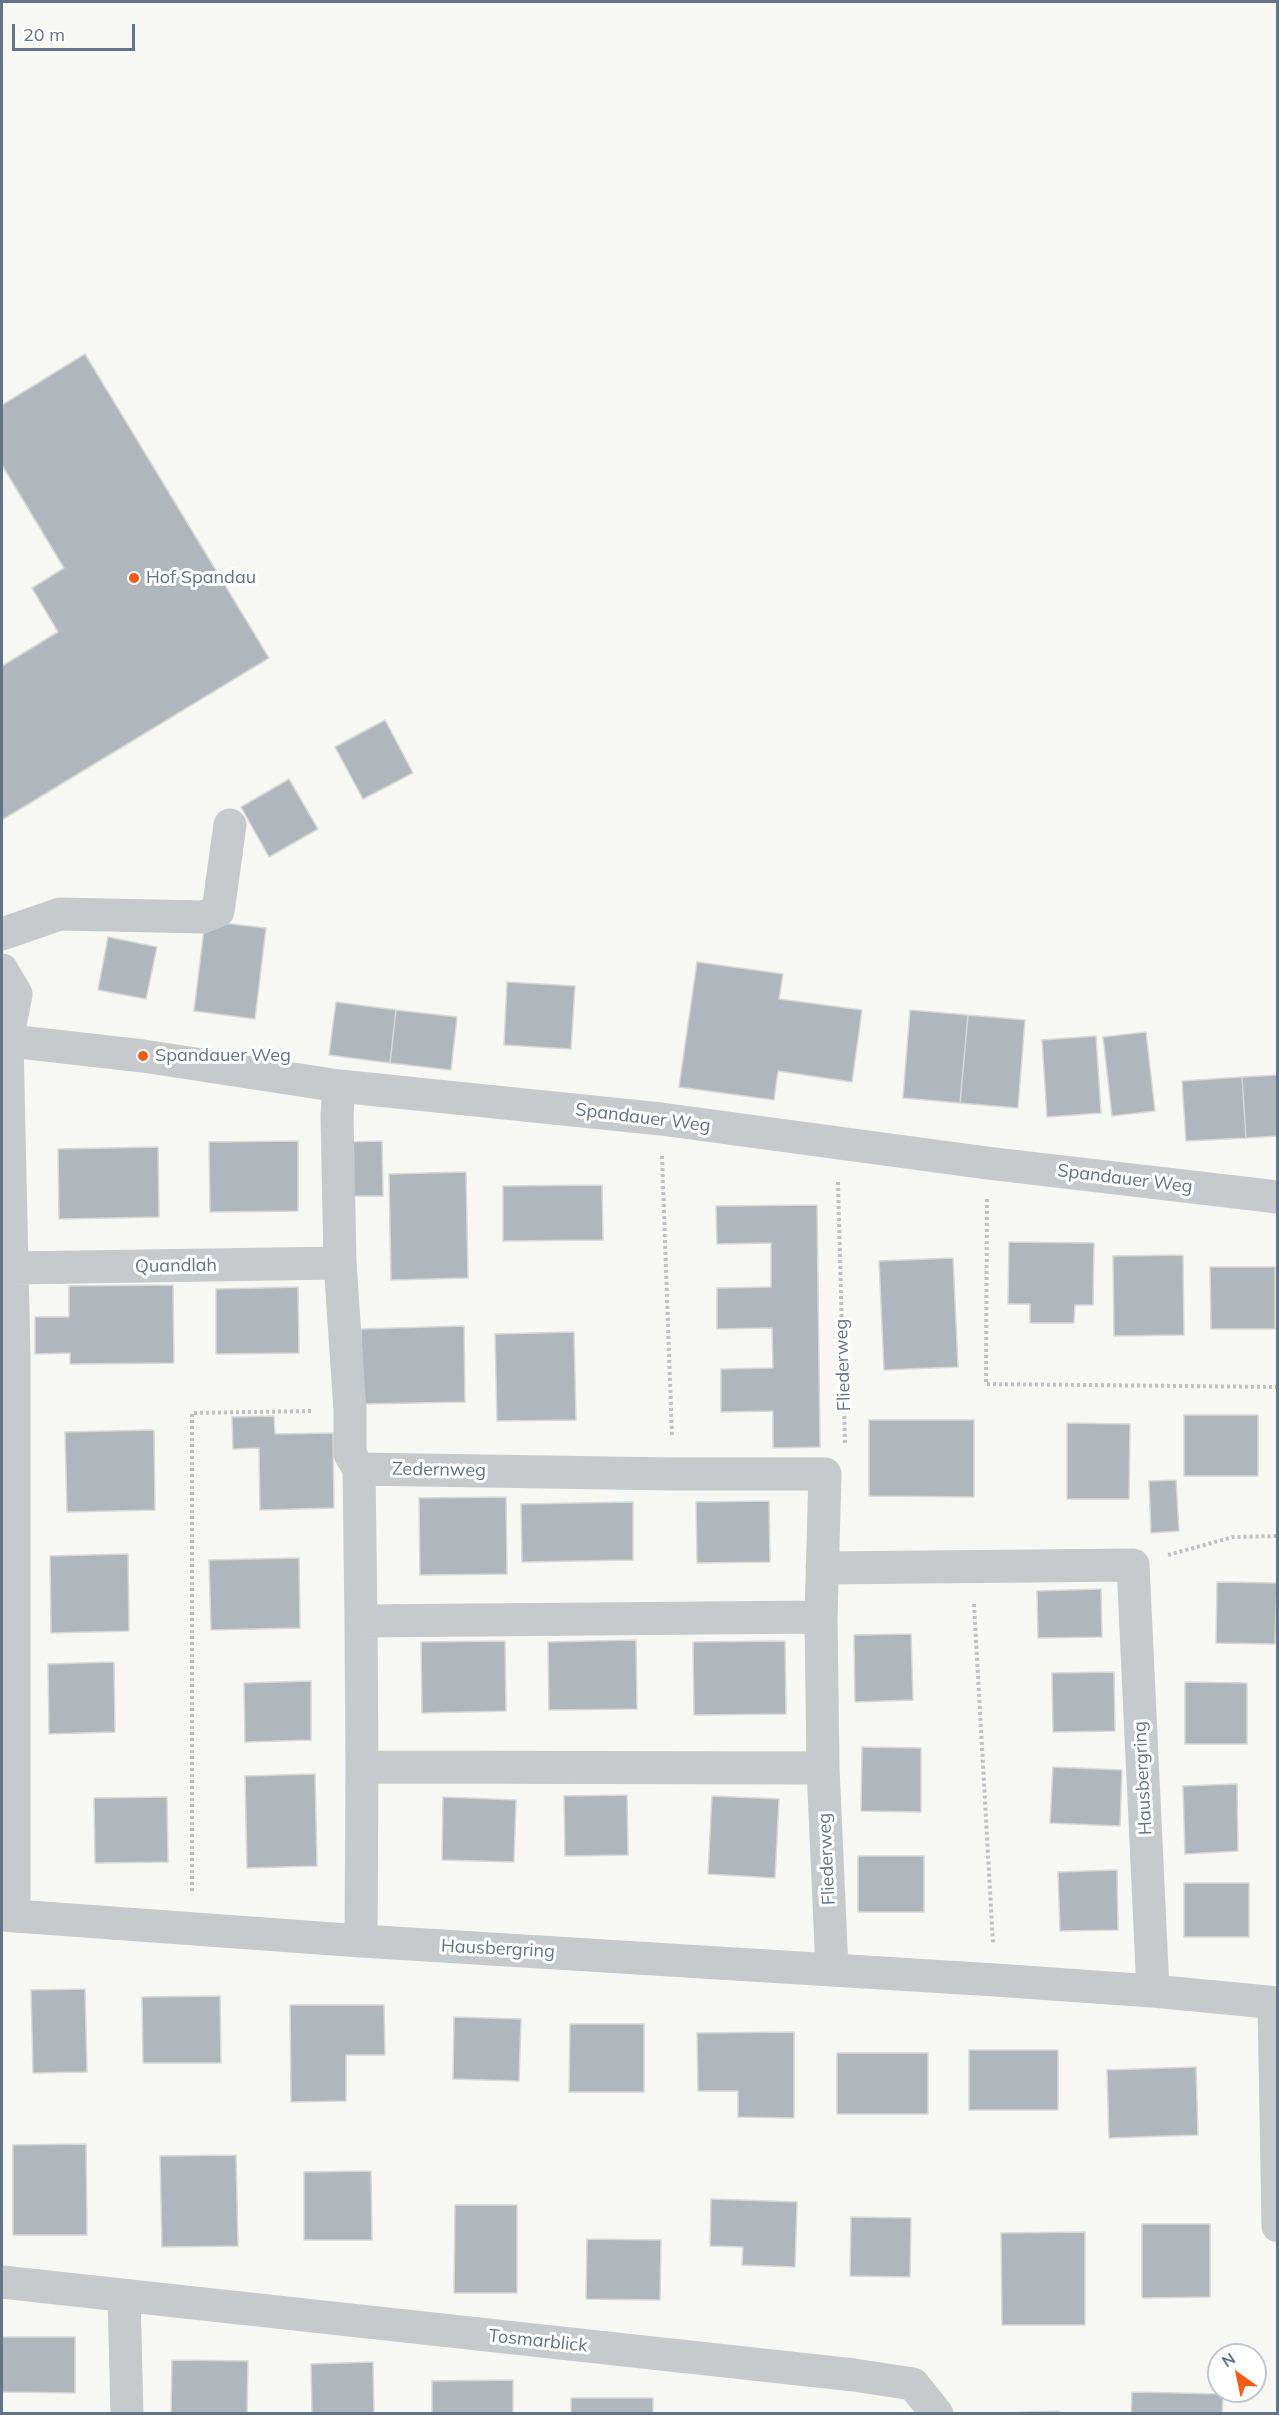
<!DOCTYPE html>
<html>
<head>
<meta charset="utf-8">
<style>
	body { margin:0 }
	#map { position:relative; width:1279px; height:2415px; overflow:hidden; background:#f7f7f3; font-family:Mulish,sans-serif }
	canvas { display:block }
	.frame { position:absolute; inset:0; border:3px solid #637487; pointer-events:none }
	.north { position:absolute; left:1207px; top:2343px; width:60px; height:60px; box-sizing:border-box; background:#fff; border:2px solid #c1c7cf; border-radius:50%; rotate:327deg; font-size:16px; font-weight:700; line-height:24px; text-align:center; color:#637487 }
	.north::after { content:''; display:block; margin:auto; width:21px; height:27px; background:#f35c18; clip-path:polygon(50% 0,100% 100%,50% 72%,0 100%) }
	.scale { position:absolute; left:12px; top:24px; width:123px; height:27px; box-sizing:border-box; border:3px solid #637487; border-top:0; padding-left:8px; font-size:18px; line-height:21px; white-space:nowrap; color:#637487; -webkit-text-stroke:4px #fff; paint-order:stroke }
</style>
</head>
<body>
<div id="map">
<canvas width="1279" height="2415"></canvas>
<div class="frame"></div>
<div class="north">N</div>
<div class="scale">20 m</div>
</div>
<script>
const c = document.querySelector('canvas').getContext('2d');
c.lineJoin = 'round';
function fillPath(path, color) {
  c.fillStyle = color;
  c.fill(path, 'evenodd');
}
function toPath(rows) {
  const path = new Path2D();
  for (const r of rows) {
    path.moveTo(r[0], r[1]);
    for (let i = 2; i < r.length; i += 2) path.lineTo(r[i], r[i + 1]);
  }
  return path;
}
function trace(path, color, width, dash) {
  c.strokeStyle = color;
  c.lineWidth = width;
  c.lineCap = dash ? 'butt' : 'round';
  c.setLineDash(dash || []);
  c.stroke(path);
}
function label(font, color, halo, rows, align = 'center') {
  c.font = font + ' Mulish,sans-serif';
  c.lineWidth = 6;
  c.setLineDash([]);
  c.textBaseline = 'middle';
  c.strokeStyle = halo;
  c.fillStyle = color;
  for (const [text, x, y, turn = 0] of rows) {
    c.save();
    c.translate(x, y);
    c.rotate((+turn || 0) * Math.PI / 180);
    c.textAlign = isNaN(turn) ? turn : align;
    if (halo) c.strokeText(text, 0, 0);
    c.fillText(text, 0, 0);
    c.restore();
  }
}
const building = toPath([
	[85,354,269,658,2,820,2,666,58,632,32,588,64,568,2,465,2,405,85,354],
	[385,720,413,773,363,799,335,747,385,720],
	[289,779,318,829,269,857,241,807,289,779],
	[205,921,266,928,255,1019,194,1011,205,921],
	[108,937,157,947,146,999,98,990,108,937],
	[697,962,783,974,779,999,862,1010,852,1082,778,1071,774,1100,679,1087,697,962],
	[507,982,575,986,571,1049,504,1045,507,982],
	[336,1002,396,1010,390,1063,329,1055,336,1002],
	[396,1010,457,1017,451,1070,390,1063,396,1010],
	[910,1010,968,1015,960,1103,903,1098,910,1010],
	[968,1015,1025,1020,1018,1108,960,1103,968,1015],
	[1146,1032,1155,1111,1112,1116,1103,1037,1146,1032],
	[1096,1036,1101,1113,1047,1117,1042,1040,1096,1036],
	[1278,1075,1278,1136,1246,1138,1242,1077,1278,1075],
	[1242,1077,1246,1138,1186,1141,1182,1081,1242,1077],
	[298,1141,298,1211,210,1212,209,1142,298,1141],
	[382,1141,383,1196,347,1196,346,1142,382,1141],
	[158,1147,159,1217,59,1219,58,1149,158,1147],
	[466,1172,468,1278,391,1280,389,1174,466,1172],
	[602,1185,603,1240,503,1241,503,1186,602,1185],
	[817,1205,820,1447,773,1448,773,1411,721,1412,721,1369,773,1368,772,1328,717,1329,717,1288,771,1287,771,1243,717,1244,716,1206,817,1205],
	[1009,1242,1094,1243,1093,1305,1075,1305,1074,1323,1030,1323,1030,1304,1008,1304,1009,1242],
	[1183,1255,1184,1335,1114,1336,1113,1256,1183,1255],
	[953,1258,958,1367,884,1370,879,1261,953,1258],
	[1210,1267,1275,1267,1275,1329,1211,1329,1210,1267],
	[173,1285,174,1363,70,1364,70,1353,35,1354,35,1317,69,1317,69,1286,173,1285],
	[298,1287,299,1353,216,1354,216,1289,298,1287],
	[464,1326,465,1402,362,1404,361,1329,464,1326],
	[574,1332,576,1420,497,1421,495,1334,574,1332],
	[1184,1415,1258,1415,1258,1476,1184,1476,1184,1415],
	[274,1416,275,1434,333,1433,334,1508,260,1510,259,1448,233,1449,232,1417,274,1416],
	[869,1420,974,1420,974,1497,869,1496,869,1420],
	[1067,1423,1130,1424,1129,1499,1067,1499,1067,1423],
	[154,1430,155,1510,67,1512,65,1432,154,1430],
	[1176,1480,1179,1531,1151,1533,1149,1481,1176,1480],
	[506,1497,507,1574,420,1575,419,1498,506,1497],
	[769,1501,770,1562,697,1563,696,1502,769,1501],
	[633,1502,633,1560,522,1562,521,1504,633,1502],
	[128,1554,129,1631,51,1633,50,1556,128,1554],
	[299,1558,300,1628,211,1630,209,1560,299,1558],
	[1217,1582,1277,1583,1275,1644,1216,1643,1217,1582],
	[1101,1589,1102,1637,1038,1638,1037,1591,1101,1589],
	[911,1634,913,1700,855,1702,854,1635,911,1634],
	[636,1640,637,1709,549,1710,548,1642,636,1640],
	[505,1641,506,1711,422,1713,421,1642,505,1641],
	[785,1641,786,1714,694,1715,693,1642,785,1641],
	[114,1662,115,1732,49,1734,48,1664,114,1662],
	[1114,1672,1115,1731,1053,1732,1052,1673,1114,1672],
	[311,1681,311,1740,245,1742,244,1683,311,1681],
	[1185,1682,1247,1683,1247,1744,1185,1744,1185,1682],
	[862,1747,921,1748,921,1812,861,1811,862,1747],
	[1053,1767,1122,1770,1120,1826,1050,1823,1053,1767],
	[315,1774,317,1866,247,1868,245,1776,315,1774],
	[1237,1784,1238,1851,1185,1854,1183,1786,1237,1784],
	[627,1795,628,1855,565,1856,564,1796,627,1795],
	[712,1796,779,1799,775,1878,708,1874,712,1796],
	[167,1797,168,1862,95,1863,94,1798,167,1797],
	[443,1797,516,1800,514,1862,442,1860,443,1797],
	[858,1856,924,1856,924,1912,858,1912,858,1856],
	[1117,1870,1118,1930,1060,1931,1058,1872,1117,1870],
	[1184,1883,1249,1883,1249,1937,1184,1937,1184,1883],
	[85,1989,87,2072,33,2073,31,1990,85,1989],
	[220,1996,221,2063,143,2063,142,1997,220,1996],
	[290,2005,384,2005,385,2055,346,2055,346,2101,291,2102,290,2005],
	[454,2017,521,2019,519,2081,453,2079,454,2017],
	[570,2024,644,2024,644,2092,569,2092,570,2024],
	[794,2032,794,2118,738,2117,738,2091,698,2091,697,2033,794,2032],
	[969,2050,1058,2050,1058,2110,969,2110,969,2050],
	[837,2053,928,2053,928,2114,837,2114,837,2053],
	[1196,2067,1198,2135,1109,2138,1107,2070,1196,2067],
	[86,2144,87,2235,13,2235,13,2145,86,2144],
	[236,2155,238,2246,162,2247,160,2156,236,2155],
	[371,2171,372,2240,304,2240,304,2172,371,2171],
	[711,2199,797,2202,795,2267,742,2265,743,2247,710,2246,711,2199],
	[455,2205,517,2205,517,2293,454,2293,455,2205],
	[851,2217,911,2218,910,2277,850,2276,851,2217],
	[1142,2224,1210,2224,1210,2297,1142,2298,1142,2224],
	[1085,2232,1085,2325,1002,2325,1001,2233,1085,2232],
	[587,2239,661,2240,660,2300,586,2299,587,2239],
	[2,2337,75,2337,75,2393,2,2392,2,2337],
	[172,2360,248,2361,247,2414,171,2414,172,2360],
	[373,2362,374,2414,312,2414,311,2364,373,2362],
	[513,2380,513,2414,432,2414,432,2381,513,2380],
	[1132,2392,1223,2394,1222,2414,1131,2414,1132,2392],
	[571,2398,653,2398,653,2414,571,2414,571,2398],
	[1059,2411,1059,2414,1000,2413,1059,2411]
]);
fillPath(building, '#afb7bd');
trace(building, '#d8d8d6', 1.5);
trace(toPath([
	[662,1156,672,1436],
	[838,1182,845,1444],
	[987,1199,986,1384,1278,1387],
	[1168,1555,1233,1537,1278,1536],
	[974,1604,993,1944],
	[192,1891,192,1413,313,1411]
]), '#bfc1c4', 4, [3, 3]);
trace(toPath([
	[2,934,60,914,203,917,218,911,230,825],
	[2,970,16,994,7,1041,14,1357,14,1915],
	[2,1040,143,1056,339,1086,661,1119,987,1163,1278,1197],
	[339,1086,337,1115,340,1263,350,1410,350,1454,359,1469],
	[13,1268,340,1263],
	[822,1568,1133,1565,1153,1991],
	[361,1621,359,1469,673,1474,825,1474,821,1617,823,1768,832,1969],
	[362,1767,361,1621,821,1617],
	[2,1915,361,1941,995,1980,1153,1991,1278,2003],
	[361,1941,362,1767,823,1768],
	[1274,2003,1278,2226],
	[2,2282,854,2375,913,2384,937,2414],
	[124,2297,127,2414]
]), '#c6cacd', 33);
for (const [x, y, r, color] of [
	[134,578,6,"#f35c18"],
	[143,1056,6,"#f35c18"]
]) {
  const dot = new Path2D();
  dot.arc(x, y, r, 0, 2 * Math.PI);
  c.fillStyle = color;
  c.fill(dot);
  trace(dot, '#fff', 2);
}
label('18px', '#637487', '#fff', [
	["Hof Spandau",146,578],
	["Spandauer Weg",155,1056]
], 'left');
label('18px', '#637487', '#fff', [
	["Spandauer Weg",643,1118,7],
	["Spandauer Weg",1125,1179,7],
	["Quandlah",176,1266,-1],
	["Fliederweg",843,1365,-92],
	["Zedernweg",439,1470,1],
	["Hausbergring",1143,1778,-93],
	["Fliederweg",827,1859,-93],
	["Hausbergring",498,1949,3],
	["Tosmarblick",538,2341,6]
]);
</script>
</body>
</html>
